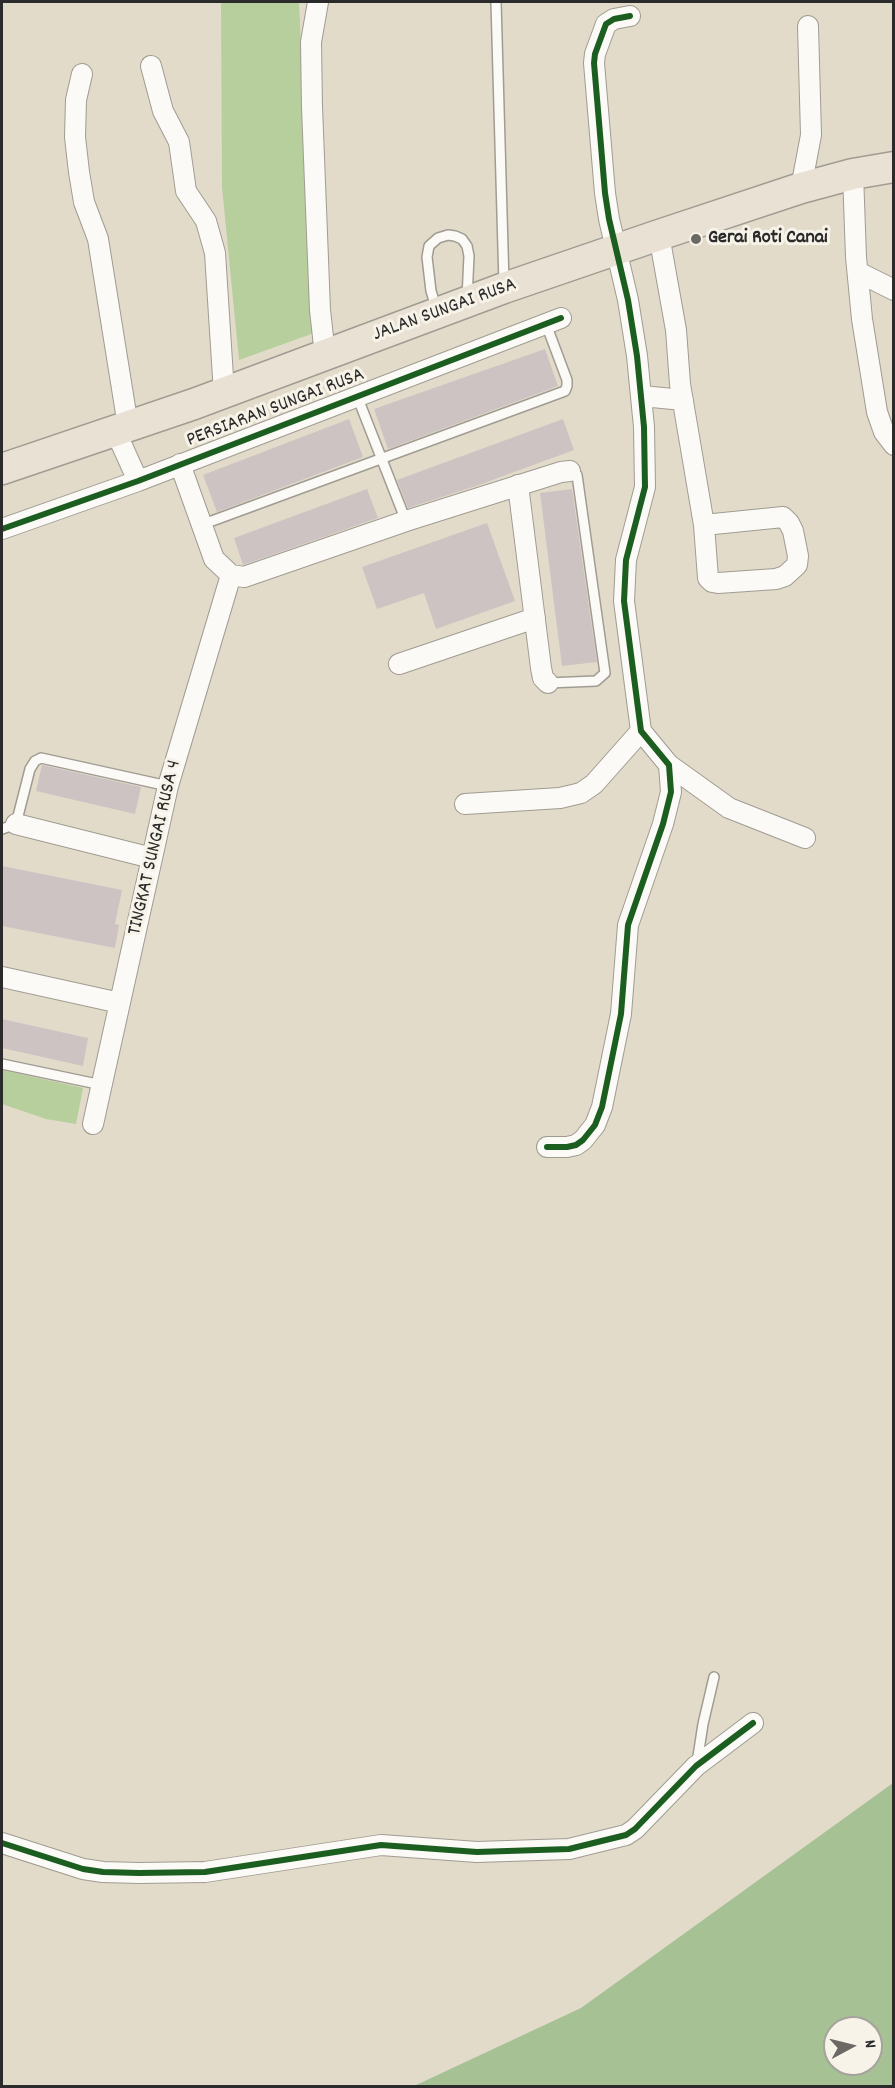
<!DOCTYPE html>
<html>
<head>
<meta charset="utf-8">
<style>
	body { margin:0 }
	#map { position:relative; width:895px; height:2088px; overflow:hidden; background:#e2dbca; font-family:Dekko,sans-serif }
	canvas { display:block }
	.frame { position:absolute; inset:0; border:3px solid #2b2b2b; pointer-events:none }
	.north { position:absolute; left:823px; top:2016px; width:60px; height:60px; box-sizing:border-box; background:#f7f3e8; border:2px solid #a5a39c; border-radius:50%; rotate:83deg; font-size:16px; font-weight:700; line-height:24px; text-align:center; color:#2b2b2b }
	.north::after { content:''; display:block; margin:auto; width:21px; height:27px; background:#6b6963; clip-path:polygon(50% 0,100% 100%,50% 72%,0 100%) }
</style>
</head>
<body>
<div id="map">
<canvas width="895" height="2088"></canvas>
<div class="frame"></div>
<div class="north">N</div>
</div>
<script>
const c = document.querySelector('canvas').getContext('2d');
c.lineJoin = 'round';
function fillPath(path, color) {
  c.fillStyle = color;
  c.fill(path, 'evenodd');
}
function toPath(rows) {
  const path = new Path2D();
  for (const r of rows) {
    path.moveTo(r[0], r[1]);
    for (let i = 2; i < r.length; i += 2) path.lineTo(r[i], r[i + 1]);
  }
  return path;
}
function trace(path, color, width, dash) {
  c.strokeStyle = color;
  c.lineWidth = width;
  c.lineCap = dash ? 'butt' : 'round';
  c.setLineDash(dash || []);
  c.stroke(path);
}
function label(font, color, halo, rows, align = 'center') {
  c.font = font + ' Dekko,sans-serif';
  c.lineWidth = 6;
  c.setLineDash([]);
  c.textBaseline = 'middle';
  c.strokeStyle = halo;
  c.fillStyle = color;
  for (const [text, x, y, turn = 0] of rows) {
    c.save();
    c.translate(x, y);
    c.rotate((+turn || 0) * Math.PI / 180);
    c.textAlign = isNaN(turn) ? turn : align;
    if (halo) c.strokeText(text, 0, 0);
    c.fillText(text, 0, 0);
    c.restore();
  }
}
fillPath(toPath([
	[221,2,299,2,314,333,239,360,222,187],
	[2,1070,83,1088,76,1124,46,1119,2,1104]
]), '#b6cf9d');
fillPath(toPath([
	[893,1783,893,2086,414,2086,581,2008],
	[835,2028,871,2028,871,2064,835,2064]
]), '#a6c194');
fillPath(toPath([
	[545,349,558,386,388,449,374,409],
	[349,419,363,457,217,512,203,475],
	[563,419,574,450,479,485,408,508,397,480],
	[367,489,378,518,243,565,234,538],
	[572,489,597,662,562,666,540,493],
	[487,523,515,601,436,629,424,593,377,609,362,567],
	[42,765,141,787,135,814,36,791],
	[2,866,122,890,115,924,119,925,115,948,2,926],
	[2,1019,88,1038,83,1066,2,1048]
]), '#cec3c3');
const lane = toPath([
	[496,2,504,284],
	[437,310,431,291,427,257,429,246,438,238,448,235,455,236,462,239,467,246,469,256,467,298],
	[357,396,406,521],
	[201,525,565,391,567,386,567,380,546,324],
	[548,683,596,681,605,673,577,475,570,471],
	[2,829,16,824,30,769,35,761,41,758,168,786],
	[2,1064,102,1085],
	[697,1763,703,1724,714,1677]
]);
const street = toPath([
	[318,2,311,42,312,107,320,310,325,355],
	[151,66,163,111,179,142,186,191,206,221,215,253,224,393],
	[82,74,76,100,75,137,79,172,84,202,98,239,128,426],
	[853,174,856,257,862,319,877,412,884,432,894,445],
	[801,188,811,135,808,26],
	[659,235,676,330,680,384,704,525,708,578,712,582,718,583,776,579,785,576,797,565,798,556,793,531,789,523,783,517,704,525],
	[858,272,894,290],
	[642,396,683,400],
	[115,430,138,481],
	[180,464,214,559,231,575,244,577,406,521,561,472,570,471],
	[518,485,541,668,543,678,548,683],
	[2,529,138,481,561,318],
	[399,664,535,618],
	[669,765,729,808,805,838],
	[465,804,560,798,581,793,594,784,641,731],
	[16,824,152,858],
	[2,977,120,1003],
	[93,1124,168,786,231,575],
	[547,1147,567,1147,576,1145,583,1140,595,1125,602,1107,621,1014,628,925,663,824,671,792,669,765,641,731,624,601,626,560,645,487,644,427,637,356,628,300,609,219,605,193,594,63,595,54,606,24,614,19,630,16],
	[2,1843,83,1869,103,1872,139,1873,205,1872,381,1845,477,1852,569,1849,626,1835,635,1829,696,1766,753,1723]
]);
const primary = toPath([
	[2,469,194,404,504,288,659,235,801,188,853,174,894,167]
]);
trace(lane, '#a09c92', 12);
trace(street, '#a09c92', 22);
trace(primary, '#a09c92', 33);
trace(lane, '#fbfaf7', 9);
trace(street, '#fbfaf7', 20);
trace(primary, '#eae1d5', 30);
trace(toPath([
	[2,529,138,481,561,318],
	[547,1147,567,1147,576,1145,583,1140,595,1125,602,1107,621,1014,628,925,663,824,671,792,669,765,641,731,624,601,626,560,645,487,644,427,637,356,628,300,609,219,605,193,594,63,595,54,606,24,614,19,630,16],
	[2,1843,83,1869,103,1872,139,1873,205,1872,381,1845,477,1852,569,1849,626,1835,635,1829,696,1766,753,1723]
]), '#1b5e20', 6);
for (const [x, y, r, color] of [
	[696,239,6,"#6b6963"]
]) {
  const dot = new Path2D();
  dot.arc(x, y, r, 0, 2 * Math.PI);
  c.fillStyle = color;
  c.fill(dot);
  trace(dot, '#f7f3e8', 2);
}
label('bold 20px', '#2b2b2b', '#f7f3e8', [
	["Gerai Roti Canai",708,239]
], 'left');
label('20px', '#2b2b2b', '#f7f3e8', [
	["JALAN SUNGAI RUSA",445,311,-20],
	["PERSIARAN SUNGAI RUSA",276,409,-21],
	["TINGKAT SUNGAI RUSA 4",156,848,-77]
]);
</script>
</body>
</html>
